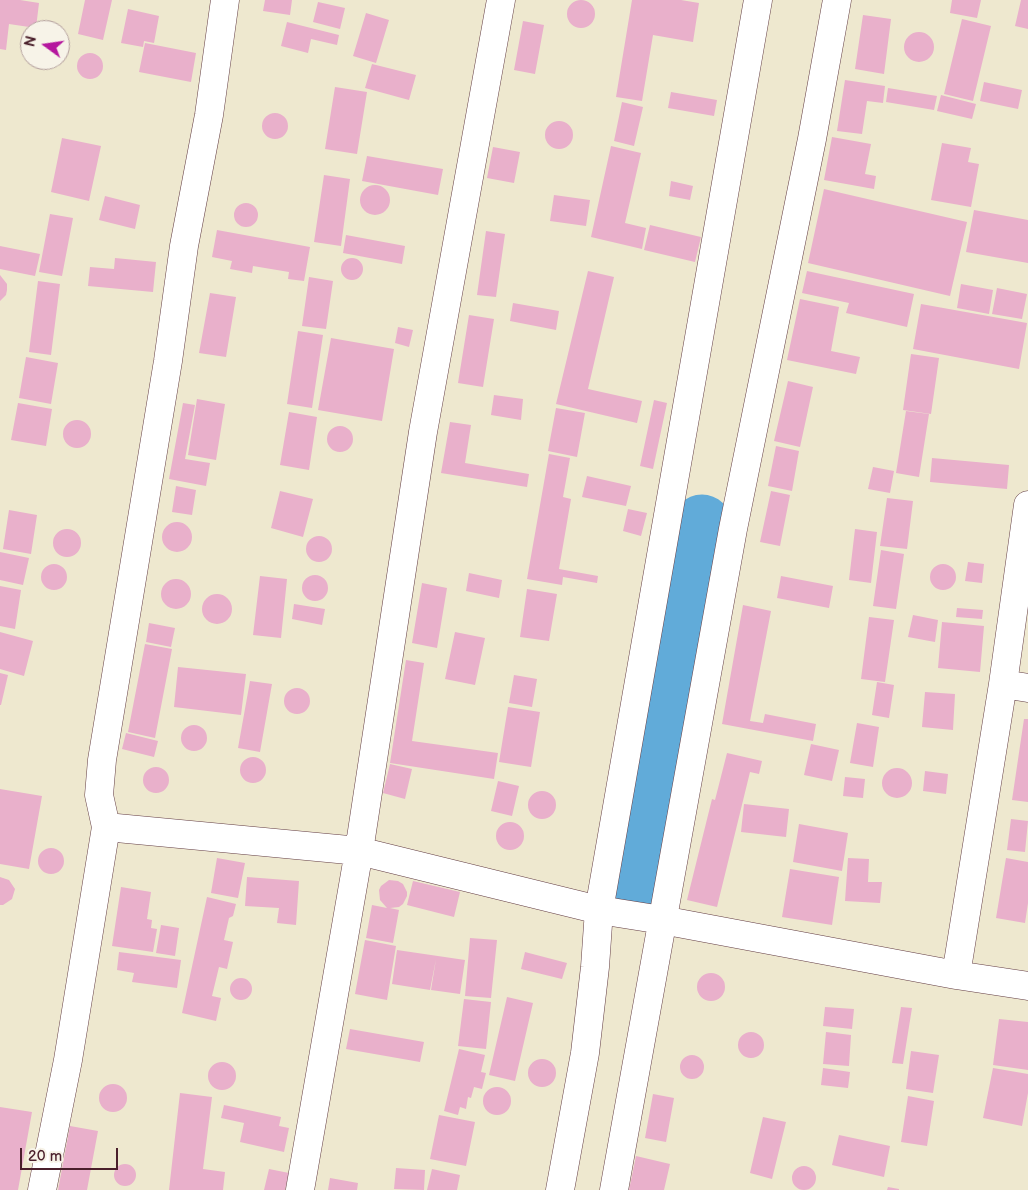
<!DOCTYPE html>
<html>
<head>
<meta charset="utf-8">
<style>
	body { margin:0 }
	#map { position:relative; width:1028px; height:1190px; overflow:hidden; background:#eee8cf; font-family:"Balsamiq Sans",sans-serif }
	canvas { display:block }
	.north { position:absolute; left:20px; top:20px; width:50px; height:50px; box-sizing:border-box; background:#f7f3e8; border:1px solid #b29e9c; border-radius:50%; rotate:284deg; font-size:14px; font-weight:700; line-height:20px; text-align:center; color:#4a1f2b }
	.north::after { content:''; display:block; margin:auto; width:18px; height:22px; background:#b5179e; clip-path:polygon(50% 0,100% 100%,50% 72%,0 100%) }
	.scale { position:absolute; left:20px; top:1148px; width:98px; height:22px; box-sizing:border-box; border:2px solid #4a1f2b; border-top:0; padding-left:6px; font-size:15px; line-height:18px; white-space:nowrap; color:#4a1f2b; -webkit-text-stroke:4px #f7f3e8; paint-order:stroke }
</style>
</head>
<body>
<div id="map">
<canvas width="1028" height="1190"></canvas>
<div class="north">N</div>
<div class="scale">20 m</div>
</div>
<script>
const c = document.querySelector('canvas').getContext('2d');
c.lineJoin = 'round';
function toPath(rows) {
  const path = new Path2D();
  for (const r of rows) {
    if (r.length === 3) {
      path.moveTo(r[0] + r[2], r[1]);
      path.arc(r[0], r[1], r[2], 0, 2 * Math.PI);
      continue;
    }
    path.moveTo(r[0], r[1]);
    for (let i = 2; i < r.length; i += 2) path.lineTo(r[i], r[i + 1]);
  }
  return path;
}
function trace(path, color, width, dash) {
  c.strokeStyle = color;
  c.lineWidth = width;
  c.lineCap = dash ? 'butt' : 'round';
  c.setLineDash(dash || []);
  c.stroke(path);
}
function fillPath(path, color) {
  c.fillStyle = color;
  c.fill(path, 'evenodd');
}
trace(toPath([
	[634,888,671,686,702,524]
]), '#61abd9', 59);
fillPath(toPath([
	[581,14,14],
	[0,0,20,0,39,3,36,28,9,24,6,50,0,49],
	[85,0,112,0,103,40,78,34],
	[265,0,292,0,290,15,263,11],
	[632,0,681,0,699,3,693,42,653,35,642,101,616,97],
	[952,0,981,0,977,18,950,13],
	[1021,0,1028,0,1028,29,1015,26],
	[318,2,345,8,340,29,313,22],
	[128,9,159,16,154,43,144,41,143,47,121,43],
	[366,13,389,20,376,63,353,56],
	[863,15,891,19,884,74,855,69],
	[962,19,991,26,973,101,944,94],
	[523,21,544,25,535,74,514,70],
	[287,22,339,35,337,45,311,39,308,53,281,46],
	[919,47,15],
	[145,43,196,53,191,82,139,72],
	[90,66,13],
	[372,64,416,75,409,100,365,88],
	[845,80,885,86,883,103,867,101,862,134,837,131],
	[984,82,1022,90,1018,109,980,101],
	[335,87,367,92,357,154,325,149],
	[888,88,937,96,934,110,886,102],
	[671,92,717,100,714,116,668,108],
	[941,95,976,104,972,119,937,111],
	[622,102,643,107,634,146,614,141],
	[275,126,13],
	[559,135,14],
	[832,137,871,144,865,174,876,176,874,189,824,180],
	[62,138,101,146,89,201,51,192],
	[942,143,971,148,968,162,979,164,971,207,931,200],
	[611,146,641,153,625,223,646,228,642,249,591,237],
	[493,147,520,152,514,183,487,178],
	[367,156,443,169,438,195,362,181],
	[324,175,350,179,341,246,314,242],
	[671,181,693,186,690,200,669,196],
	[375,200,15],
	[824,189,967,222,950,296,808,263],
	[554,195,590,200,586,226,550,221],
	[105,196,140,205,135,229,99,220],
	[246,215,12],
	[974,210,1028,220,1028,263,966,252],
	[50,214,73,218,62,276,39,272],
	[650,225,701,237,695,262,644,250],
	[217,230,310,247,304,281,288,279,289,272,253,266,252,273,230,269,232,261,212,257],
	[486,231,505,234,496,297,477,295],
	[346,235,405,246,402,264,343,253],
	[0,246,40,254,35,276,0,269],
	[352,269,11],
	[115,258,156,262,153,292,88,286,90,267,114,269],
	[588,271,614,277,588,389,642,401,637,423,556,404],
	[807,271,914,294,907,327,846,313,849,303,802,293],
	[0,275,7,284,7,290,6,295,0,301],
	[309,277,333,281,326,329,302,326],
	[38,281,60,284,51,355,29,352],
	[961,284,993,290,989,314,957,308],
	[997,288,1027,294,1022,319,992,314],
	[210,293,236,297,226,357,199,353],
	[800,299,839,307,831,351,860,357,856,374,787,360],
	[513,303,559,311,556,330,510,321],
	[921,304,1027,323,1019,369,913,349],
	[469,315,494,319,483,387,458,383],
	[398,327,413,330,409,347,395,343],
	[298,331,323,335,312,408,287,404],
	[331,338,394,349,382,421,318,410],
	[911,354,939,358,931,414,903,410],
	[26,357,58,363,51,404,19,398],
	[788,381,813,387,800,447,774,441],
	[494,395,523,399,521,420,491,415],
	[197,399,225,404,216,460,188,455],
	[654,400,667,403,653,469,640,466],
	[18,403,52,409,46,446,11,440],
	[183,403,195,405,185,459,210,463,206,486,169,479],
	[556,408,585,413,577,457,548,451],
	[906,411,929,414,919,477,896,473],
	[289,412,317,417,309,470,280,465],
	[77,434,14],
	[450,422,471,425,465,463,529,474,527,487,441,473],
	[340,439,13],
	[776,446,799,451,792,491,768,486],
	[549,454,570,458,563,497,571,499,559,569,598,576,597,583,563,577,562,585,527,579],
	[932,458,1009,465,1007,489,930,482],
	[873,467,894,471,890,493,868,489],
	[587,476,631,486,626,506,582,497],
	[176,486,196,490,192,515,172,512],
	[280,491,313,499,303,537,271,528],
	[771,491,790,495,780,546,760,542],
	[887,498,913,501,907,549,880,546],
	[628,509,647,513,641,536,623,531],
	[9,510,37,515,31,554,3,549],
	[177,537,15],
	[855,529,877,532,871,583,849,580],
	[67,543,14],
	[319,549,13],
	[881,550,904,554,896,609,873,606],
	[0,552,29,558,23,585,0,580],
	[968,562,984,564,982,583,965,581],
	[943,577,13],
	[54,577,13],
	[469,573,502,580,499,598,466,591],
	[315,588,13],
	[260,576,287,579,281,638,253,635],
	[781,576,833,586,829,608,777,598],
	[176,594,15],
	[422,583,447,588,437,648,412,643],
	[0,586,21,590,15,629,0,626],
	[527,589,557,594,549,641,520,637],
	[217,609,15],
	[294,604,325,609,322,625,292,619],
	[743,605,771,611,750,721,763,723,765,714,816,724,813,741,722,724],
	[957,608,983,610,982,619,956,617],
	[913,615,938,620,935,642,908,637],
	[869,617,894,620,885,682,861,679],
	[942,622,984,626,980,672,938,668],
	[149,623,175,628,171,647,146,642],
	[0,632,33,641,24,676,0,669],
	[455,632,485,638,475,685,445,679],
	[145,644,172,649,155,738,128,732],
	[406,660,424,663,412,741,498,753,494,779,390,763],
	[178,667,246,674,241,715,174,707],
	[0,673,8,675,1,705,0,705],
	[514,675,537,679,532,707,509,703],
	[250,681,272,684,260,752,238,748],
	[877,682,894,685,889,718,872,715],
	[297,701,13],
	[925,692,955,694,953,730,922,727],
	[508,707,540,712,531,767,499,762],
	[1024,719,1028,719,1028,802,1012,800],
	[857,723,879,727,873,767,850,763],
	[194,738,13],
	[126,733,158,741,154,757,122,749],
	[811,744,839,750,832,781,804,775],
	[727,753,762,761,759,774,750,772,717,907,687,900,712,799,715,800],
	[253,770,13],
	[390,764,412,769,405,799,383,793],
	[156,780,13],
	[897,783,15],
	[925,771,948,774,946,794,923,791],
	[845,777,865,779,863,798,843,796],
	[498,781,519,786,512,816,491,811],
	[0,789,42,796,29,869,0,864],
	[542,805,14],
	[744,804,789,809,786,837,741,832],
	[1011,819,1028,821,1025,852,1007,850],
	[510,836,14],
	[799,824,848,833,842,871,793,862],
	[51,861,13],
	[217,858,245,863,238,898,211,893],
	[848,858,869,859,868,882,882,882,880,903,845,901],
	[1006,858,1028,862,1028,903,1025,923,996,918],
	[790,869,839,877,832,925,782,917],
	[0,877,9,880,15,889,12,899,3,905,0,905],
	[247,877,299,881,296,925,277,923,279,908,245,906],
	[389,880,398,881,403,884,407,892,407,896,403,904,399,907,390,908,399,910,393,943,366,938,372,905,387,908,380,900,379,890,381,886],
	[413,881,460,892,454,917,407,905],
	[121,887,151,892,147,919,152,920,151,928,157,929,153,952,112,946],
	[207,897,236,904,233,916,229,918,224,940,233,942,227,969,219,967,212,996,221,998,216,1021,182,1013],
	[161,925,179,928,175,956,156,953],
	[470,938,497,940,491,998,465,996],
	[365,940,396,946,387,1000,355,994],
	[397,950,465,960,460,994,431,990,436,959,430,990,392,984],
	[119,952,181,960,177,988,132,982,134,973,117,970],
	[525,952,567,963,562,979,521,969],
	[711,987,14],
	[241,989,11],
	[507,997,533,1003,515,1081,489,1075],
	[464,999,491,1002,486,1049,458,1046],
	[825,1007,854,1009,852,1029,823,1026],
	[901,1007,912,1008,903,1064,892,1063],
	[999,1019,1028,1022,1028,1070,993,1065],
	[350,1029,424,1042,420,1062,346,1049],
	[751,1045,13],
	[826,1032,851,1035,849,1066,823,1064],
	[459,1049,485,1055,481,1072,486,1073,482,1089,474,1087,471,1098,468,1097,466,1109,460,1107,458,1115,444,1111],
	[911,1051,939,1055,933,1093,906,1089],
	[692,1067,12],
	[542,1073,14],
	[222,1076,14],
	[823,1068,850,1072,848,1088,821,1085],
	[993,1068,1028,1074,1028,1093,1022,1126,983,1118],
	[113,1098,14],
	[497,1101,14],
	[180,1093,212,1097,203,1169,225,1172,223,1190,169,1190],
	[653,1094,674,1098,666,1142,645,1138],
	[908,1096,934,1101,927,1146,901,1142],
	[224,1105,281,1117,279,1126,289,1128,284,1152,240,1142,244,1123,221,1118],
	[0,1107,32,1112,18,1190,0,1190],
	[439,1115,475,1122,466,1166,430,1159],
	[763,1117,786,1122,772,1179,750,1173],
	[70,1126,98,1131,87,1190,58,1190],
	[839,1135,890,1146,884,1177,832,1165],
	[636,1156,670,1164,664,1190,629,1190],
	[125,1175,11],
	[804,1178,12],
	[396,1168,425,1170,424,1190,394,1189],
	[269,1169,289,1173,285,1190,264,1190],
	[432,1169,460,1175,457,1190,427,1190],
	[330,1178,358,1183,357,1190,328,1190],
	[888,1187,899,1189,899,1190,887,1190]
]), '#e9b0cb');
const minor = toPath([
	[1003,684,1028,688],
	[106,827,359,851,599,910,662,920,956,975,1028,986],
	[956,975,1003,684,1028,505],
	[42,1190,68,1060,106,827,99,795,102,760,168,361,184,246,209,115,225,0],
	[300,1190,359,851,423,432,501,0],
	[560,1190,585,1053,595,967,599,910,758,0],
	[614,1190,733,529,812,139,837,0]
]);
trace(minor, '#633d44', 29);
trace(minor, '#fff', 28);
</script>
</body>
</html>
